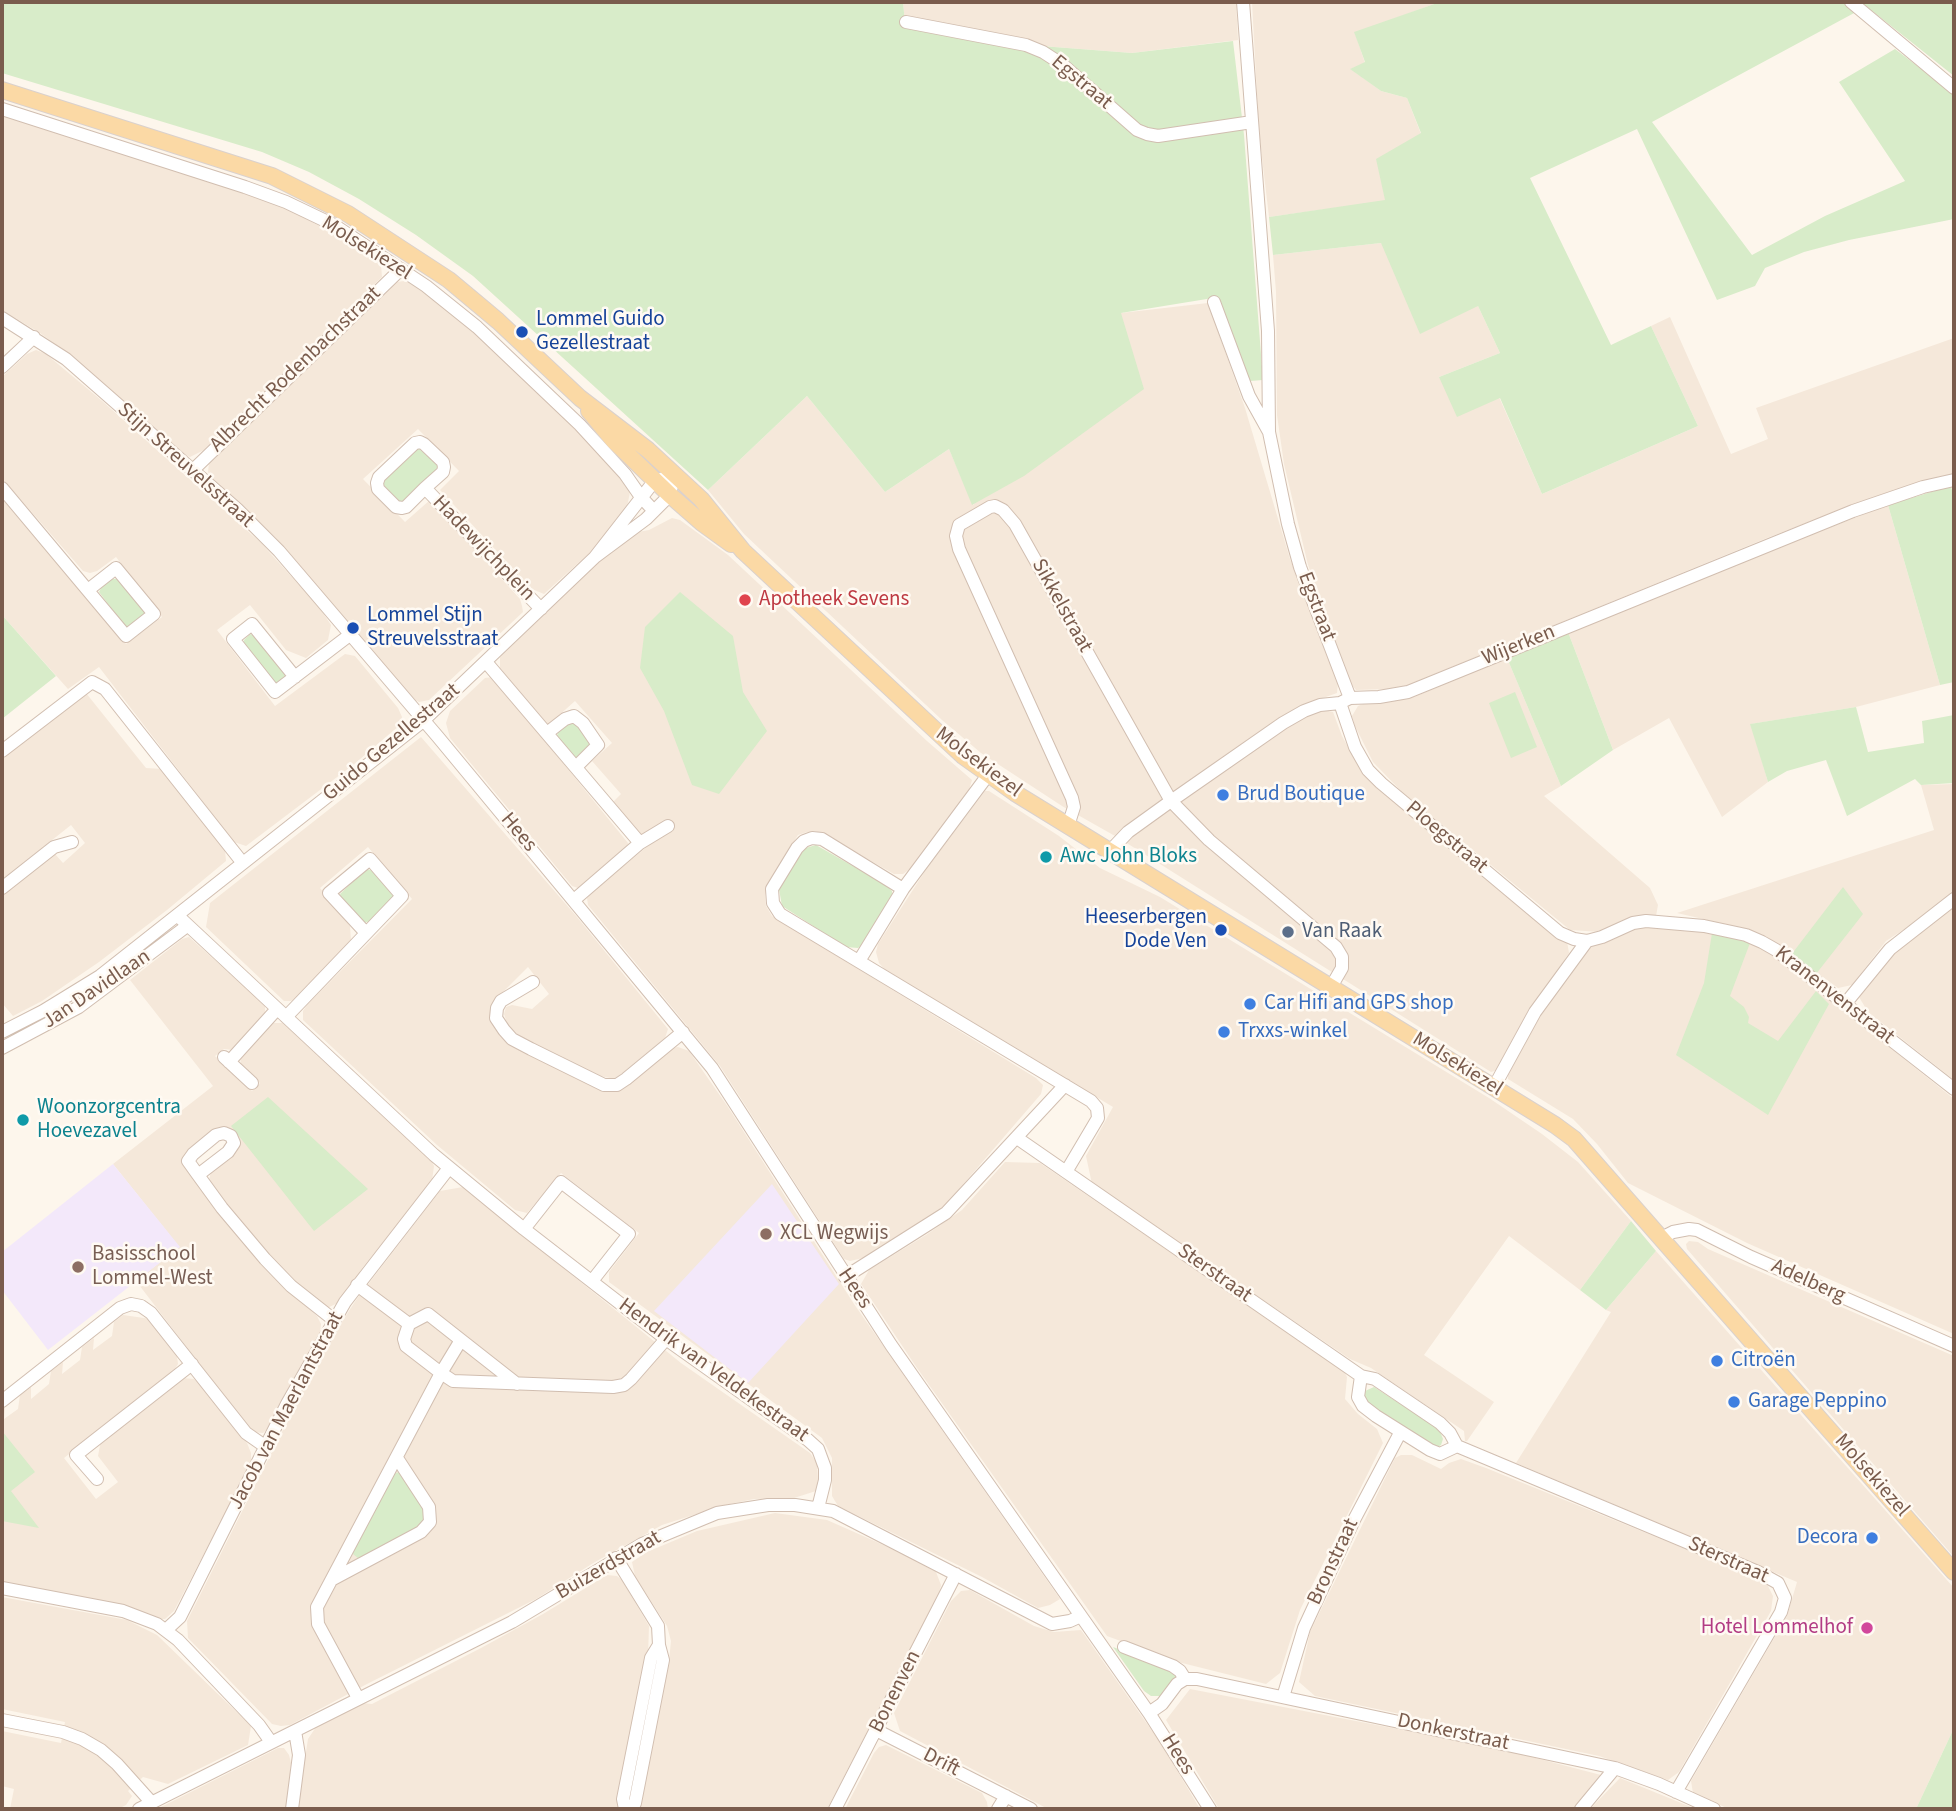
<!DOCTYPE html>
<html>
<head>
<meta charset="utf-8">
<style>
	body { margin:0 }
	#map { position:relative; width:1956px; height:1811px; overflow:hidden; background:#fdf6ec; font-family:"Source Sans 3",sans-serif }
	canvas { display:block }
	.frame { position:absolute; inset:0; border:4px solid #7a5c4d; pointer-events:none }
</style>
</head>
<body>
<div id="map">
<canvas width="1956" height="1811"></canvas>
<div class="frame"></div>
</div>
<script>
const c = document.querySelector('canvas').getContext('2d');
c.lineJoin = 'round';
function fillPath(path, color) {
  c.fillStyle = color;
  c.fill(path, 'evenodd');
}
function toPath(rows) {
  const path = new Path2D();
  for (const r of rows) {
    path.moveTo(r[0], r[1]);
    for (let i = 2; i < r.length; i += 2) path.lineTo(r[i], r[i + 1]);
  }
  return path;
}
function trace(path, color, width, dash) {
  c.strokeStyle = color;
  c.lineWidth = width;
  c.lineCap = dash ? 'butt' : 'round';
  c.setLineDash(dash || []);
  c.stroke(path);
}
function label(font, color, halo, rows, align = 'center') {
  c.font = font + ' "Source Sans 3",sans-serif';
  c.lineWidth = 5;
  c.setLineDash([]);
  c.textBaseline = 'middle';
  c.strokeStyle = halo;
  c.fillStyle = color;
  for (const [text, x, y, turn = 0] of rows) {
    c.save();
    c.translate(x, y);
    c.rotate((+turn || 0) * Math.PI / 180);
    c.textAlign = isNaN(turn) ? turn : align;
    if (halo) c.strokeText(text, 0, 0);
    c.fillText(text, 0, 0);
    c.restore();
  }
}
fillPath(toPath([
	[903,2,1236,2,1238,40,1132,53,1041,46,905,23],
	[1252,2,1440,2,1355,33,1365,63,1351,69,1381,91,1407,98,1421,134,1385,201,1269,217,1259,132],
	[2,115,247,192,293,212,344,239,381,264,382,277,204,450,190,457,183,454,69,354,40,333,2,310],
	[1381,243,1478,306,1500,353,1439,377,1499,397,1542,494,1698,426,1651,326,1670,317,1731,454,1768,439,1756,408,1954,338,1954,474,1840,510,1767,538,1408,685,1388,689,1356,690,1351,684,1308,565,1284,464,1277,415,1276,292,1273,255],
	[404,281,411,283,469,327,578,428,628,484,630,492,627,507,597,546,544,594,532,589,440,490,459,471,418,429,363,479,405,522,430,500,520,599,522,606,523,612,429,700,419,702,411,698,275,537,212,480,208,472,209,463,214,457,387,290,397,282],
	[1208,303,1245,408,1290,559,1338,683,1337,693,1298,707,1284,715,1115,836,1062,806,981,753,942,720,744,534,708,490,807,396,885,492,949,449,973,505,1121,313],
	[36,350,46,354,101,400,261,543,319,607,331,625,328,640,306,658,286,650,250,605,217,630,275,706,345,654,355,656,398,708,402,717,400,725,353,765,246,846,234,842,99,667,68,689,2,615,2,498,126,644,162,617,116,557,97,571,90,573,83,571,2,478,2,377,27,354],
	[1888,505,1940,685,1856,707,1751,724,1768,782,1722,817,1669,718,1613,750,1568,632,1761,554],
	[672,518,680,520,728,555,927,741,972,780,969,790,910,869,903,874,894,874,827,836,815,831,807,832,798,835,767,885,765,895,766,906,772,916,1036,1078,1043,1085,1041,1094,947,1203,926,1221,863,1258,850,1261,844,1259,720,1066,588,905,587,898,595,890,649,845,613,802,621,794,592,761,612,743,575,701,547,726,500,668,500,657,595,565,638,532,649,530],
	[1507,658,1561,786,1544,796,1650,888,1658,905,1656,916,1601,932,1570,930,1402,792,1373,762,1355,726,1352,716,1358,706,1368,702,1414,697],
	[493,677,628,843,627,849,578,888,572,886,450,738,446,723,450,711,485,678],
	[86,693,146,768,163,769,225,850,226,861,167,910,99,962,42,1001,13,1016,2,1003,2,896,55,854,63,863,85,843,71,825,2,880,2,759],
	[1324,710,1333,712,1342,736,1362,773,1377,788,1472,867,1567,941,1569,953,1525,1020,1498,1070,1491,1072,1125,842,1128,836,1299,718],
	[421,737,577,917,668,1029,665,1038,615,1079,600,1076,523,1039,508,1026,504,1014,506,1007,512,1005,532,1009,549,994,528,967,493,1002,491,1016,504,1038,519,1050,608,1090,672,1048,678,1047,689,1051,728,1107,854,1304,1060,1599,1050,1605,1038,1608,982,1577,838,1506,832,1496,832,1458,822,1438,609,1282,609,1272,639,1233,561,1173,527,1213,515,1210,437,1145,303,1020,303,1011,307,1005,412,899,368,847,320,888,350,926,351,941,298,997,291,1001,284,1001,206,927,210,903],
	[1954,784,1954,893,1917,921,1886,941,1852,985,1838,988,1766,936,1742,928,1677,913,1934,830,1921,785],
	[985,791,989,791,1059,836,1100,868,1160,897,1489,1098,1542,1134,1578,1162,1631,1221,1580,1290,1509,1236,1424,1355,1494,1402,1467,1441,1465,1441,1464,1431,1371,1368,1350,1359,1092,1184,1086,1156,1113,1107,886,971,879,963,876,952,878,944,927,868],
	[1954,906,1954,1080,1868,1012,1859,997,1892,951],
	[1637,926,1710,930,1754,943,1783,962,1954,1099,1954,1334,1747,1243,1628,1183,1597,1144,1573,1119,1508,1079,1508,1074,1535,1024,1588,947],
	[189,937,265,1005,265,1015,232,1050,224,1049,215,1056,252,1091,260,1083,241,1065,240,1057,272,1023,283,1023,431,1160,434,1166,432,1181,363,1267,340,1302,327,1308,285,1273,247,1230,209,1181,211,1171,235,1152,230,1132,184,1164,245,1245,268,1271,317,1316,321,1324,320,1333,270,1427,263,1433,252,1432,136,1281,179,1247,113,1164,213,1086,130,980,182,939],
	[1005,1162,1040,1163,1344,1371,1347,1377,1345,1399,1358,1414,1377,1429,1383,1443,1300,1610,1280,1673,1266,1684,1178,1662,1107,1636,917,1368,861,1284,869,1270,926,1235,962,1210],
	[463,1187,681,1363,810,1453,817,1463,818,1479,816,1491,794,1498,754,1499,725,1505,662,1525,595,1562,536,1599,365,1685,290,1725,281,1726,272,1724,188,1638,187,1621,305,1386,338,1328,356,1300,440,1191],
	[1689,1241,1698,1242,1708,1249,1954,1356,1954,1557,1687,1249,1686,1244],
	[1656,1251,1954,1588,1954,1728,1916,1809,1729,1809,1693,1793,1691,1781,1787,1616,1797,1582,1516,1463,1611,1312,1606,1310],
	[123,1315,151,1319,177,1356,178,1364,172,1374,64,1458,96,1499,118,1482,98,1456,101,1440,182,1378,194,1379,201,1385,247,1443,251,1453,251,1464,174,1611,165,1619,159,1619,129,1608,2,1582,2,1407,5,1408,4,1419,18,1409,20,1395,31,1387,31,1399,49,1384,51,1371,63,1362,62,1374,80,1360,82,1347,94,1338,93,1350,112,1336,114,1322],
	[1401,1455,1412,1455,1441,1469,1449,1463,1461,1459,1486,1468,1757,1578,1768,1586,1773,1596,1771,1611,1679,1772,1668,1780,1599,1756,1315,1696,1299,1682,1310,1632,1391,1466,1395,1458],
	[775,1513,827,1520,904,1554,936,1572,941,1585,939,1594,827,1809,638,1809,669,1661,671,1641,667,1626,635,1576,632,1562,647,1552,697,1531],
	[607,1575,617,1576,622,1580,649,1626,648,1656,618,1796,618,1809,297,1809,308,1739,316,1727,362,1703,372,1704,481,1648,543,1614],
	[970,1590,1034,1626,1054,1632,1081,1630,1162,1745,1200,1809,1048,1809,900,1731,894,1713,951,1601,961,1591],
	[2,1597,127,1620,157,1635,251,1726,248,1745,168,1784,143,1777,128,1791,132,1796,126,1805,118,1809,10,1809,14,1789,2,1786,2,1731,61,1743,65,1722,2,1709],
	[1190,1689,1501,1749,1601,1775,1573,1809,1219,1809,1166,1720],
	[886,1745,982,1793,987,1802,988,1809,845,1809,874,1753,879,1747],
	[278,1748,284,1748,289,1755,291,1763,287,1809,157,1809],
	[1620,1778,1696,1809,1590,1809]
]), '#f5e8da');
fillPath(toPath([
	[113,1164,180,1247,48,1350,2,1290,2,1252],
	[772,1184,839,1284,748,1383,654,1311]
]), '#f3e8fa');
fillPath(toPath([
	[2,2,903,2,905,23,1041,46,1132,53,1233,41,1244,135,1263,380,1250,381,1219,297,1121,313,1144,389,1024,476,972,505,949,449,885,492,807,396,708,490,473,276,416,235,359,199,309,172,262,152,2,73],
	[1440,2,1843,2,1856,12,1652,122,1752,255,1825,216,1905,181,1839,82,1895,49,1954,94,1954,219,1849,240,1804,252,1765,268,1755,286,1717,300,1637,129,1530,178,1611,345,1651,326,1698,426,1542,494,1500,398,1457,417,1439,377,1500,353,1478,306,1420,334,1381,243,1273,255,1269,217,1385,200,1376,159,1421,133,1407,98,1381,91,1350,69,1365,62,1354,32],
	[1861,2,1954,2,1954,76],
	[418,448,437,464,438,468,405,501,399,502,383,486,383,481],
	[1951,486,1954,499,1954,682,1940,685,1888,505],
	[112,579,118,579,144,608,144,615,130,628,124,625,99,592,102,586],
	[680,592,733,636,743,692,767,731,719,794,692,785,664,711,640,668,645,627],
	[2,615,56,676,2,719],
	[1568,632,1613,750,1561,786,1507,658],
	[250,634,257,637,285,674,285,680,277,685,244,646,244,640],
	[1515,692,1537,747,1511,758,1489,703],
	[1856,707,1868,752,1924,743,1922,721,1954,715,1954,783,1921,785,1915,779,1847,816,1826,760,1787,771,1768,782,1750,724],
	[574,721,592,743,580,757,576,758,572,757,556,738,559,730],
	[816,845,886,885,892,891,892,898,864,943,858,948,846,947,782,906,779,889,802,849],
	[366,869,374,871,393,894,393,899,371,921,363,923,341,899,340,894],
	[1843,887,1863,914,1816,974,1791,955],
	[1712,933,1750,943,1730,996,1744,1007,1749,1017,1748,1023,1778,1041,1816,991,1829,1004,1768,1115,1676,1055,1704,983],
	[268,1097,368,1189,314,1231,231,1126],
	[1631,1221,1656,1251,1606,1310,1580,1290],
	[1374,1387,1439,1429,1443,1439,1441,1445,1436,1448,1431,1446,1364,1401,1365,1391],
	[2,1431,35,1472,11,1491,39,1528,2,1521],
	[400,1472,425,1507,424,1525,359,1559,353,1554,353,1549,392,1474],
	[1113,1647,1167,1667,1179,1677,1160,1696,1151,1696,1144,1691],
	[1954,1728,1954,1809,1916,1809]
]), '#d8ecc9');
const minor = toPath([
	[1243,2,1268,331,1269,432],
	[1851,2,1954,88],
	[906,22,1026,45,1043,52,1063,65,1137,130,1147,134,1158,136,1252,122],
	[2,109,245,187,286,202,334,225,426,286,477,327,580,425,625,474,641,497,654,511],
	[1214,302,1249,396,1269,432,1288,524,1300,567,1350,698],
	[2,318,66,359,237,509,279,551,438,737,712,1068,891,1345,1149,1713,1210,1809],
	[2,367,34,337],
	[192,471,401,269],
	[2,488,126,636,154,614,116,568,88,590],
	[425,488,406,507,402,508,396,507,378,489,377,483,379,477,415,443,420,442,424,444,443,462,444,467,443,472,425,488,541,609],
	[486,662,640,843],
	[295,677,252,624,233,639,275,692,351,634],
	[1340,703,1355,747,1368,770,1381,783,1560,933,1574,939,1587,941],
	[547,733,565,719,574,716,583,723,598,745,576,767],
	[2,751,92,682,105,689,242,862],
	[1068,826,1074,807,1072,798,959,549,956,536,959,525,990,507,995,506,1003,510,1015,524,1171,801,1209,840,1336,947,1342,957,1342,968,1331,987],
	[1110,851,1128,832,1171,801,1283,723,1304,711,1320,705,1340,703,1350,698,1379,697,1408,692,1853,511,1923,487,1954,480],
	[2,888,54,847,72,842],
	[903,889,822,839,812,838,804,841,797,848,772,889,773,903,780,914,1091,1101,1097,1108,1098,1118,1066,1172],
	[574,900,640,843,668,826],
	[178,916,434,1155,524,1229,666,1339,808,1440,818,1449,825,1468,825,1480,818,1508],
	[859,961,903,889,988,775],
	[533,982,501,1001,497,1008,496,1018,504,1030,512,1039,531,1049,604,1085,617,1085,626,1079,683,1032],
	[1845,1004,1890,949,1954,899],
	[286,1017,402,896,370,859,329,893,366,933],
	[2,1032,43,1011,100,976,423,721,595,557,646,519,670,495,674,475,655,481,652,484,595,557],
	[2,1048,79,1007,187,926],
	[224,1057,252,1083],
	[229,1062,277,1009],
	[1494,1087,1535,1012,1587,941,1602,937,1633,923,1646,921,1704,926,1746,935,1762,942,1776,950,1954,1089],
	[1017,1138,1361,1376],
	[198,1175,188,1161,193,1154,216,1135,224,1133,231,1136,234,1143,228,1152,198,1175,222,1208,265,1259,291,1286,334,1320],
	[524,1229,561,1182,629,1234,592,1281],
	[1661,1238,1673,1232,1689,1229,1697,1230,1751,1257,1954,1346],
	[845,1277,946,1213,1065,1085],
	[357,1285,409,1324],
	[461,1340,441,1373,406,1346,404,1339,409,1324,428,1314,461,1340,517,1384],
	[2,1401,120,1308,131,1304,141,1306,151,1313,246,1433,266,1447],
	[1457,1446,1440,1454,1430,1450,1376,1416,1363,1406,1358,1397,1361,1376,1375,1379,1440,1423,1450,1433,1457,1446,1758,1572,1778,1583,1785,1598,1781,1612,1676,1792],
	[97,1479,76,1455,192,1364],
	[616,1558,658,1626,659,1645,663,1660,635,1803,632,1809],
	[333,1579,421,1532,430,1522,429,1507,397,1458],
	[2,1588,123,1611,157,1624,178,1640,259,1725,271,1742],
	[166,1630,180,1617,287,1404,345,1302,449,1168],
	[1124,1647,1173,1666,1180,1671,1185,1679],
	[1283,1697,1304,1628,1354,1520,1400,1433],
	[358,1698,318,1624,317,1607,441,1373,453,1381,613,1387,624,1385,631,1379,666,1339],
	[1149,1713,1162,1704,1177,1684,1185,1679,1197,1679,1615,1768,1659,1784,1714,1809],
	[2,1720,63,1732,82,1739,101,1750,117,1764,152,1803],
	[876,1730,1031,1809],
	[139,1809,512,1622,642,1544,717,1513,768,1505,795,1505,833,1511,1052,1624,1070,1621,1081,1616],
	[292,1809,299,1755,295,1731],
	[625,1809,623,1799,651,1658,659,1645],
	[835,1809,956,1574],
	[998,1809,1006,1796],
	[1581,1809,1615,1768]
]);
const major = toPath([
	[2,90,272,176,348,214,449,280,498,321,580,398,648,450,701,499,743,551,963,756,1015,793,1555,1125,1574,1139,1954,1572],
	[589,411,613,440,670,495,702,523,731,544]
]);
trace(minor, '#d1beb0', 14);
trace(major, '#dad1cd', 18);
trace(minor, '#fff', 12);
trace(major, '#fbd9a5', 16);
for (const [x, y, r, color] of [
	[522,332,7,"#1a4fb4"],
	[745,600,7,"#e0444e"],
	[353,628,7,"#1a4fb4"],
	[1223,795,7,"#3f7fe0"],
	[1046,857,7,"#0f9aa8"],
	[1221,930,7,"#1a4fb4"],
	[1288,932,7,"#5c6f8a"],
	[1250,1004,7,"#3f7fe0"],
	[1224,1032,7,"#3f7fe0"],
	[23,1120,7,"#0f9aa8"],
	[766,1234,7,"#8d6e63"],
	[78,1267,7,"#8d6e63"],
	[1717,1361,7,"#3f7fe0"],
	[1734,1402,7,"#3f7fe0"],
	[1872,1538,7,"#3f7fe0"],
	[1867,1628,7,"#d1479c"]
]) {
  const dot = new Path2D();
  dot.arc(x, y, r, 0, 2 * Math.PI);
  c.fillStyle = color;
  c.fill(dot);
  trace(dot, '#fffaf3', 2.5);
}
label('21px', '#7a5c4d', '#fffaf3', [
	["Egstraat",1081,83,40],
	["Molsekiezel",366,249,32],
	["Albrecht Rodenbachstraat",296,370,-44],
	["Stijn Streuvelsstraat",185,466,42],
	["Hadewijchplein",483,549,46],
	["Sikkelstraat",1061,606,61],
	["Egstraat",1316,607,69],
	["Wijerken",1519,646,-22],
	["Guido Gezellestraat",392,743,-40],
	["Molsekiezel",978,763,37],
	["Hees",518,833,50],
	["Ploegstraat",1446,838,40],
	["Jan Davidlaan",97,990,-34],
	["Kranenvenstraat",1834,996,38],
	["Molsekiezel",1457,1065,32],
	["Sterstraat",1214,1274,35],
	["Adelberg",1808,1282,24],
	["Hees",854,1289,56],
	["Hendrik van Veldekestraat",713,1371,36],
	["Jacob van Maerlantstraat",287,1411,-62],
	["Molsekiezel",1871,1476,49],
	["Sterstraat",1728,1561,24],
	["Bronstraat",1334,1562,-65],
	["Buizerdstraat",609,1566,-30],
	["Bonenven",896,1692,-63],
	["Donkerstraat",1453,1733,12],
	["Hees",1177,1755,58],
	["Drift",941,1763,27]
]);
label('21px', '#164399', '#fffaf3', [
	["Lommel Guido",536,320],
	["Gezellestraat",536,344],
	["Lommel Stijn",367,616],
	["Streuvelsstraat",367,640],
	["Heeserbergen",1207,918,"right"],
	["Dode Ven",1207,942,"right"]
], 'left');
label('21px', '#be3a42', '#fffaf3', [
	["Apotheek Sevens",759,600]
], 'left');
label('21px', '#366cbe', '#fffaf3', [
	["Brud Boutique",1237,795],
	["Car Hifi and GPS shop",1264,1004],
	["Trxxs-winkel",1238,1032],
	["Citroën",1731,1361],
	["Garage Peppino",1748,1402],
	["Decora",1858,1538,"right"]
], 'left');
label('21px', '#0d838f', '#fffaf3', [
	["Awc John Bloks",1060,857],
	["Woonzorgcentra",37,1108],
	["Hoevezavel",37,1132]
], 'left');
label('21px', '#4e5e75', '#fffaf3', [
	["Van Raak",1302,932]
], 'left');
label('21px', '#785e54', '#fffaf3', [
	["XCL Wegwijs",780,1234],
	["Basisschool",92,1255],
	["Lommel-West",92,1279]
], 'left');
label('21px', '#b23c85', '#fffaf3', [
	["Hotel Lommelhof",1853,1628]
], 'right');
</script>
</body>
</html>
